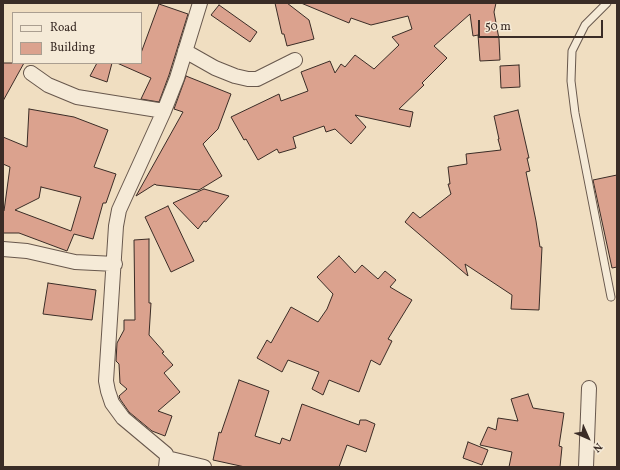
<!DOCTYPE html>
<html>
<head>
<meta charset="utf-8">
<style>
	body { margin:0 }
	#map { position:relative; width:620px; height:470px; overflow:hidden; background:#f0dec1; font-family:Vollkorn,serif }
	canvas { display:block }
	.frame { position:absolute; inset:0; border:4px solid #3a2c26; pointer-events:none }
	.legend { position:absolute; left:12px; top:12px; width:130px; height:52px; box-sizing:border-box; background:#f5ead7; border:1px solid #aa9e90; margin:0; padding:5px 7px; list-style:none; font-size:12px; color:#3a2c26 }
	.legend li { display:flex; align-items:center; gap:8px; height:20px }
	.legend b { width:20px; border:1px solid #aa9e90 }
	.north { position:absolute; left:568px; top:418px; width:40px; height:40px; -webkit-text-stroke:3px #f5ead7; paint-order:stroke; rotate:135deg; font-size:11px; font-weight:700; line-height:16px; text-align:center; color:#3a2c26 }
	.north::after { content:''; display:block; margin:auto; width:14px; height:18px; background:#3a2c26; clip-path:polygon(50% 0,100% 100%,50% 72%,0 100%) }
	.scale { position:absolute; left:478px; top:20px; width:125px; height:18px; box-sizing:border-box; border:2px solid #3a2c26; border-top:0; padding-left:5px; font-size:12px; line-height:14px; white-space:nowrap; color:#3a2c26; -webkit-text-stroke:3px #f5ead7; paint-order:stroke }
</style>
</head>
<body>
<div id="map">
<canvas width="620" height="470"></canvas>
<div class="frame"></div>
<ul class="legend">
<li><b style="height:5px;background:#f5ead7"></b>Road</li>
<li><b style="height:11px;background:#dba28e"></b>Building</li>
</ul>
<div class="north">N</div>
<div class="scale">50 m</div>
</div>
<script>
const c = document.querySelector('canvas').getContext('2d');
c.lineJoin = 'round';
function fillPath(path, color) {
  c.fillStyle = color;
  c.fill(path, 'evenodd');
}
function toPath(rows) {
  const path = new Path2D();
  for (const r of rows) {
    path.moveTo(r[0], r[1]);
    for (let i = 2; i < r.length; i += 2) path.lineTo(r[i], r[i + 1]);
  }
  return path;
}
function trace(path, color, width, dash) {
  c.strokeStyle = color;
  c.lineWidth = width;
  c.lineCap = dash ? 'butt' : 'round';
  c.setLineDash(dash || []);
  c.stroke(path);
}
const building = toPath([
	[275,3,287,3,309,20,314,39,287,46,284,34,282,34,275,3],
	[301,3,496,3,494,12,499,39,500,60,480,61,478,35,473,36,470,14,434,46,447,58,422,83,424,85,399,109,413,112,410,127,355,115,366,127,351,144,335,129,326,132,324,126,293,137,296,148,279,153,277,149,258,160,246,139,244,140,231,117,279,94,281,101,308,91,301,72,330,61,335,73,341,64,345,67,355,55,374,69,399,45,392,37,412,29,408,16,371,25,351,18,349,23,301,3],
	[159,4,188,14,169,75,159,102,141,99,151,78,117,63,141,63,141,53,159,4],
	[219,5,257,32,250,42,211,15,219,5],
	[3,63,24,63,3,101,3,63],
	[97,63,112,63,107,82,90,76,97,63],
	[519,65,520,87,501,88,500,66,519,65],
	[186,76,231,94,218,129,203,144,222,176,199,190,156,185,155,184,136,196,183,112,174,109,186,76],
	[29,109,74,117,108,130,94,167,116,174,106,203,103,203,93,239,74,234,67,251,19,233,3,233,3,211,4,211,10,167,3,164,3,137,27,147,29,109],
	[41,187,81,197,71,231,15,210,39,198,41,187],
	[518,110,529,158,527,158,530,171,526,172,536,221,540,247,542,247,539,310,511,309,512,295,465,264,468,276,405,222,413,212,420,218,451,194,448,184,450,184,448,167,467,164,466,154,501,150,498,139,499,139,494,116,518,110],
	[617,175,617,267,612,268,593,180,617,175],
	[204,189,229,196,206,222,204,221,198,229,173,203,204,189],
	[168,206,194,261,171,272,145,217,168,206],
	[149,239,149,303,151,303,149,335,164,352,162,353,173,365,164,373,180,392,158,411,172,416,165,436,152,431,129,412,120,399,119,396,127,389,120,383,119,364,116,361,117,343,124,330,124,320,135,320,134,240,149,239],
	[339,256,355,273,362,265,378,279,385,271,396,280,390,287,412,300,388,339,392,341,380,365,371,360,359,392,329,380,323,395,312,389,319,372,288,360,282,372,257,358,267,340,271,343,291,307,318,322,327,309,333,294,317,277,339,256],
	[48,283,96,290,92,320,43,314,48,283],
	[239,380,269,391,255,436,280,444,282,438,290,441,302,404,359,425,360,420,366,420,375,424,366,452,347,445,339,467,245,467,213,460,219,432,221,433,239,380],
	[528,394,533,408,564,413,559,446,562,447,560,467,509,467,512,452,480,445,488,427,496,430,498,418,518,421,511,399,528,394],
	[468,442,488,450,482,465,463,458,468,442]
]);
fillPath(building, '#dba28e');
trace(building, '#3a2c26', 1);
const lane = toPath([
	[607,3,585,25,572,51,571,81,575,113,611,297]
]);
const street = toPath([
	[185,51,215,68,235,76,248,79,257,79,295,60],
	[31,73,48,85,77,97,164,111],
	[3,249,27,251,75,262,115,264],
	[167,458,204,467],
	[166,467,167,458,166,454,123,418,112,403,108,391,106,381,116,226,119,210,164,111,177,78,200,3],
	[586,467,589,388]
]);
trace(lane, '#68584d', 9);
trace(street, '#68584d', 16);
trace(lane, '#f5ead7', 7);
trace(street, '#f5ead7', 14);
</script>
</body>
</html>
